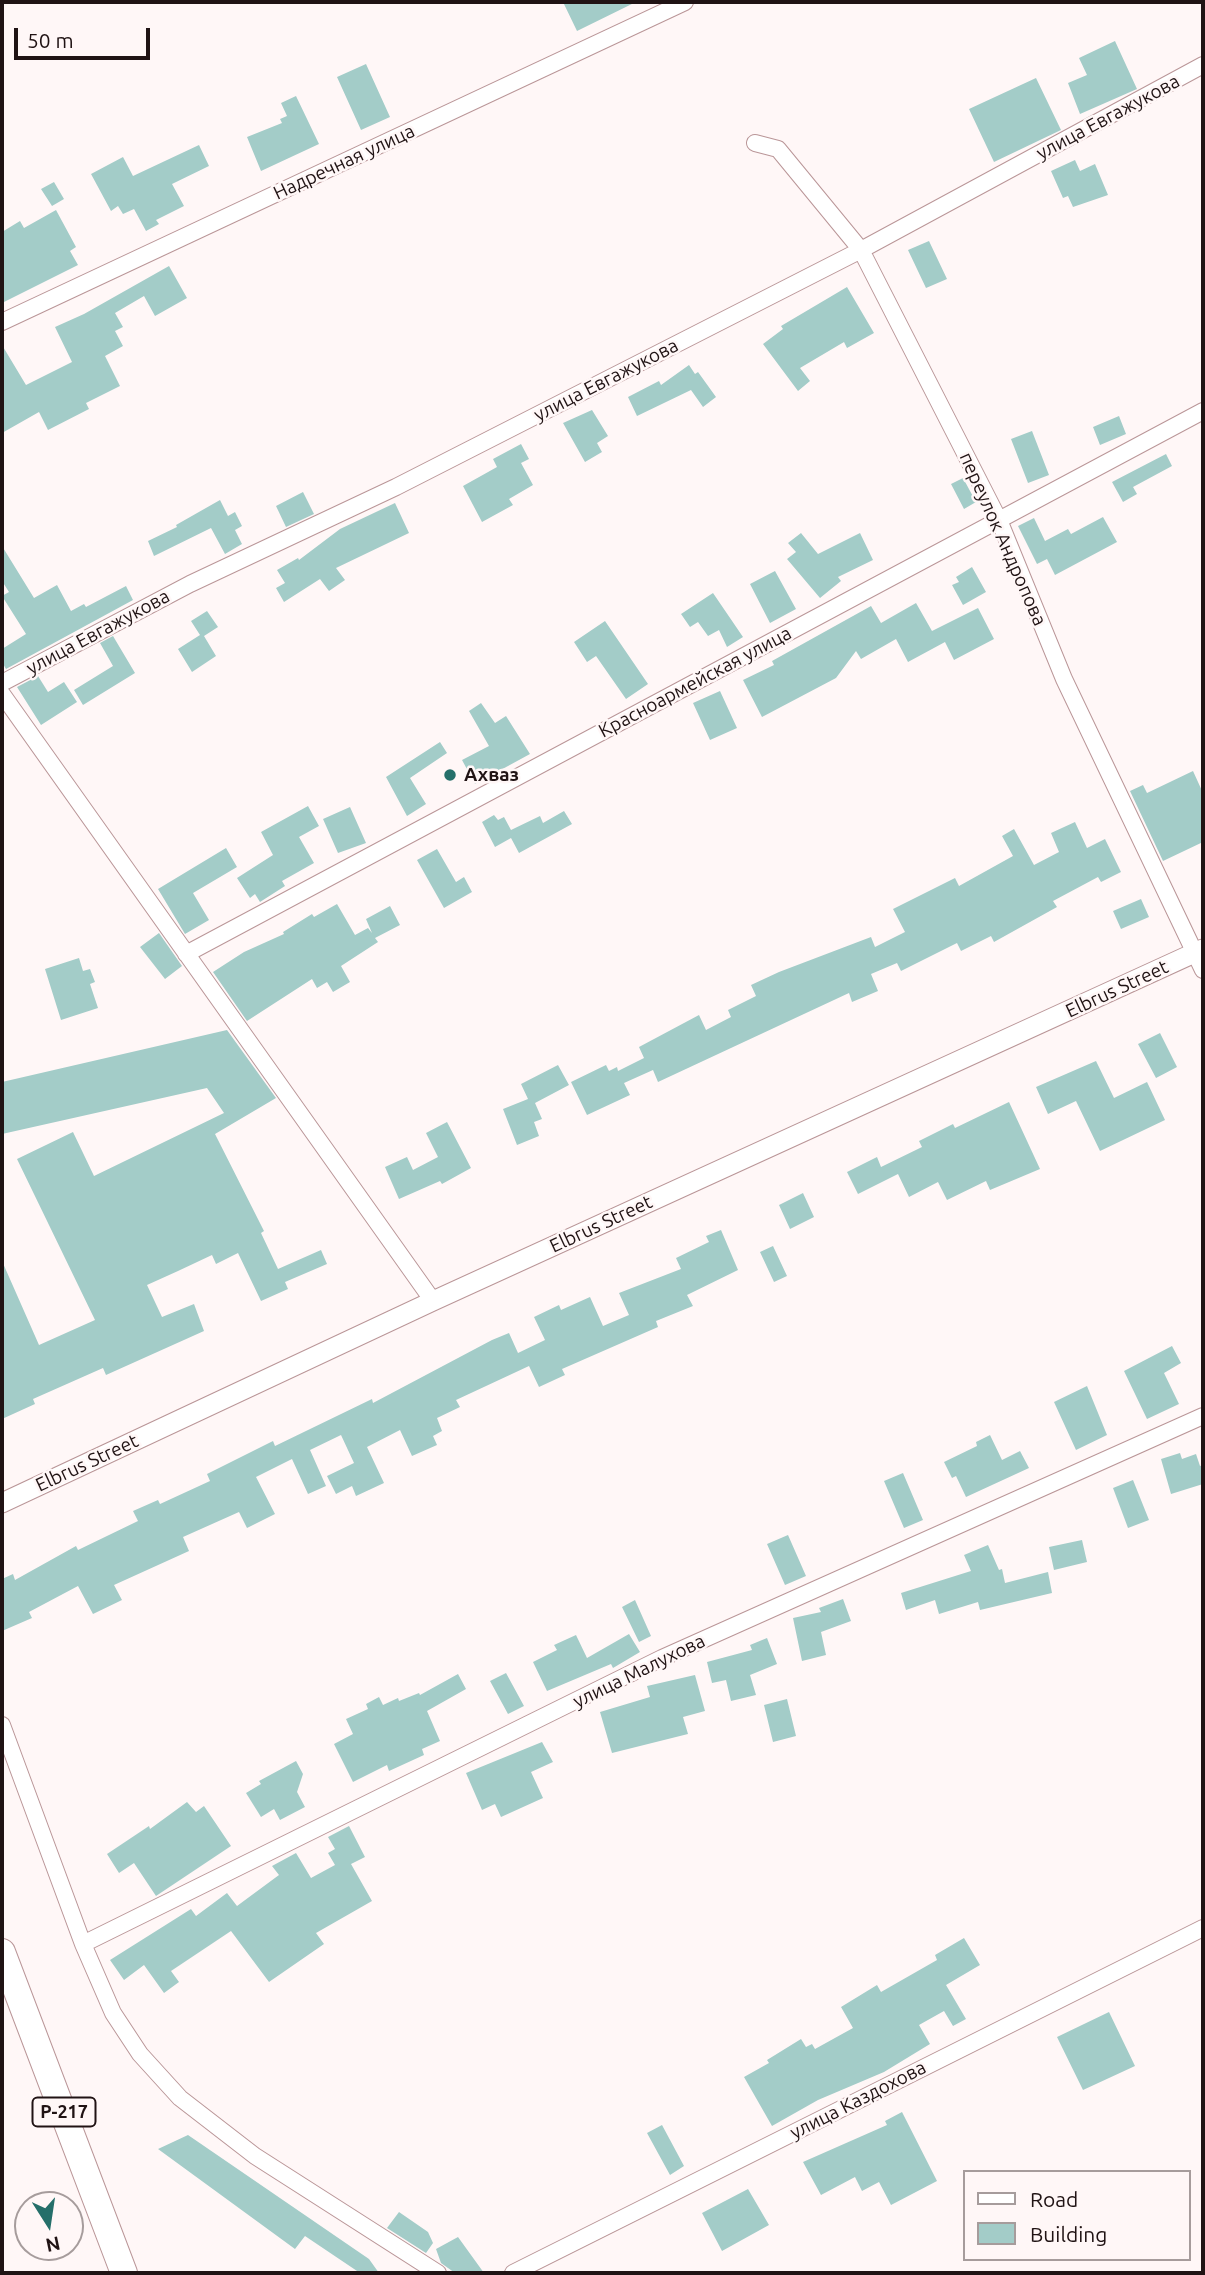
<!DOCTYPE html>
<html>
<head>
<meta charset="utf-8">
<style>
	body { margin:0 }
	#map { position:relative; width:1205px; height:2275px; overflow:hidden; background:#fff7f7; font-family:Ubuntu,sans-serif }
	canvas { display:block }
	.frame { position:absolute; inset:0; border:4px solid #201314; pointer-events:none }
	.legend { position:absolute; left:963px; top:2170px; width:228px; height:91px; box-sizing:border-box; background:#fff7f7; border:2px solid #a69c9c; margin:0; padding:9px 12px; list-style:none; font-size:21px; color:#201314 }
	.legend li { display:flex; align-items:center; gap:14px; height:35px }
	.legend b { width:35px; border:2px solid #a69c9c }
	.north { position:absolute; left:14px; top:2191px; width:70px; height:70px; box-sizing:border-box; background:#fff7f7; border:2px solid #a69c9c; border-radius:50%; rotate:168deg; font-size:19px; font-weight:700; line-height:28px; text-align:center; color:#201314 }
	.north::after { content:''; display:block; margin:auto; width:24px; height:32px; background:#256f6a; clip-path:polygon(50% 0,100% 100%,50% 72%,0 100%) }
	.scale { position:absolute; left:14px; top:28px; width:136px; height:32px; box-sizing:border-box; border:4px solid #201314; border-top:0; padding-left:9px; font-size:21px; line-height:24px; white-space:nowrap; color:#201314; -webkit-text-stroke:5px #fff7f7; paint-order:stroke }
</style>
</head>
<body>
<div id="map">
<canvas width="1205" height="2275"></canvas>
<div class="frame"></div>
<ul class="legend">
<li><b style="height:9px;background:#fff"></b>Road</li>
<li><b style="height:19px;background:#a3ccc8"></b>Building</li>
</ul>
<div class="north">N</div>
<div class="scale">50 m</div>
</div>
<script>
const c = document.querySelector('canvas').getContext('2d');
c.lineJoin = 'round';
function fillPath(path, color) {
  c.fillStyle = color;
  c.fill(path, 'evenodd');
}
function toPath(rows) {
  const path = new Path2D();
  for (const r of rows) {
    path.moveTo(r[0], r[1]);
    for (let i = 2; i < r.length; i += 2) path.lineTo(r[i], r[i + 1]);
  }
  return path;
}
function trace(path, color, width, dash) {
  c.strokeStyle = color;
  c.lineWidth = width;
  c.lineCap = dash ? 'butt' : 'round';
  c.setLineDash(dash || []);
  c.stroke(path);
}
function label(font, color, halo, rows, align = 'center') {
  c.font = font + ' Ubuntu,sans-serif';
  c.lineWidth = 5;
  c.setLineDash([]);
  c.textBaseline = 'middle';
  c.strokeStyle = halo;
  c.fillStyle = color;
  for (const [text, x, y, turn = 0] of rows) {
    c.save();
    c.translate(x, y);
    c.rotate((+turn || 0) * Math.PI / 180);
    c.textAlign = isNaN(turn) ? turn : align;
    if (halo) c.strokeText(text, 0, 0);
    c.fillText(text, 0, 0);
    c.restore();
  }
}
fillPath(toPath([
	[563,2,636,2,577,31],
	[1115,41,1137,89,1080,114,1068,83,1087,75,1079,58],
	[366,64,390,117,361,130,337,77],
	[1036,78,1061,130,994,162,969,109],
	[296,96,319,144,261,171,247,137,282,123,280,119,287,116,281,103],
	[199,145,209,166,172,184,184,206,156,220,159,224,146,231,134,209,123,214,118,206,111,211,91,174,123,157,133,176],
	[1075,160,1080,171,1095,164,1108,195,1073,207,1068,196,1063,198,1051,171],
	[54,182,64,199,52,206,41,189],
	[56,210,76,247,70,251,78,265,2,303,2,232,20,221,24,228],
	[929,241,947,279,926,288,908,250],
	[169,266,187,298,155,316,144,296,115,313,123,327,115,331,123,346,105,356,120,386,86,403,89,409,48,430,39,412,2,433,2,345,26,385,72,362,55,327,84,314],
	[847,287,874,333,847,348,844,342,800,368,810,381,798,391,763,344,783,329,781,326],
	[689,365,695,374,698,372,716,397,703,407,691,390,637,416,628,397,659,381,661,385],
	[592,410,608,436,597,443,602,452,585,462,563,423],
	[1119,416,1126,434,1100,445,1093,427],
	[1032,431,1049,475,1028,483,1011,439],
	[521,444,529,459,521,463,533,485,509,499,513,505,482,522,463,486,497,467,493,459],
	[1166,454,1172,466,1133,487,1137,494,1123,502,1112,482],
	[963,478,976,502,964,509,951,484],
	[303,492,314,514,286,527,276,506],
	[220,500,228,516,235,512,242,526,235,530,242,544,225,554,211,528,154,556,148,541,177,527,176,525],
	[395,503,409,533,336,568,345,580,329,591,320,579,284,602,276,588,285,583,277,570,298,558,299,560,340,529],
	[1103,517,1117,542,1055,575,1047,559,1037,564,1018,526,1034,518,1045,541,1068,529,1071,534],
	[801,533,818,554,860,533,873,560,838,577,841,581,820,598,787,559,796,552,788,543],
	[2,546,34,598,57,585,71,611,84,604,86,607,126,586,133,600,6,669,2,662,2,649,26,634,2,596,9,592,2,581],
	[972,567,986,592,963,605,952,585,959,582,956,577],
	[775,571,796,609,770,623,750,584],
	[713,593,743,637,727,647,719,630,708,636,698,622,690,627,681,614],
	[916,603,932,631,978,608,994,639,954,660,945,642,908,662,896,639,861,659,856,651,836,678,762,717,743,680,774,665,772,661,871,606,881,623],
	[207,611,218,627,204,636,216,656,192,672,178,649,200,635,191,621],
	[605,621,648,684,626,699,596,656,587,662,574,642],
	[113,636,135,673,83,705,74,690,113,666,100,643],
	[38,676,48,692,64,682,77,702,41,725,17,687],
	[720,691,737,728,710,740,693,703],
	[481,703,495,723,506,716,530,754,475,784,462,760,489,746,469,711],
	[440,742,447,753,410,778,426,804,407,816,386,777],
	[1193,771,1203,793,1203,842,1163,861,1130,791,1143,785,1147,793],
	[308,806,319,826,299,837,314,863,282,881,285,886,260,902,255,894,250,898,237,878,273,855,261,832],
	[350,807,366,843,338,853,323,819],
	[564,811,572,824,519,853,511,838,495,847,482,822,494,815,498,820,504,817,511,830,540,816,543,823],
	[1075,822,1087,848,1105,839,1121,872,1101,882,1098,877,1053,901,1057,907,994,942,991,936,961,951,957,943,901,971,897,963,871,974,878,991,852,1002,849,993,658,1082,653,1070,624,1083,630,1095,587,1115,571,1082,606,1065,609,1071,617,1067,618,1071,644,1058,639,1047,699,1015,706,1030,731,1017,728,1010,756,996,751,985,779,972,871,937,875,947,905,932,893,909,955,878,959,886,1013,856,1002,836,1014,829,1034,865,1059,852,1051,833],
	[226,848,237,867,193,893,209,920,185,934,158,889],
	[437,849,456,882,464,877,472,892,444,908,417,860],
	[1141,899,1149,917,1121,929,1113,911],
	[337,904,355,935,368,928,372,933,366,919,390,906,400,925,375,938,378,942,341,966,350,982,333,992,327,982,317,988,312,979,247,1021,213,972,244,952,284,934,283,932,312,914,314,917],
	[159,933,182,966,165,979,140,947],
	[79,958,83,971,90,969,95,982,90,984,98,1008,61,1020,45,969],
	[227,1030,276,1098,215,1134,264,1231,261,1233,278,1269,321,1250,327,1264,285,1282,288,1289,261,1301,238,1253,216,1264,212,1255,178,1271,147,1285,162,1317,194,1304,204,1331,106,1375,103,1368,33,1399,35,1404,2,1419,2,1261,39,1345,95,1320,17,1159,73,1132,94,1176,224,1113,207,1088,2,1134,2,1082],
	[1160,1033,1177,1067,1156,1078,1138,1044],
	[1096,1061,1114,1098,1147,1082,1165,1120,1100,1151,1076,1101,1048,1114,1036,1087],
	[558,1065,569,1085,535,1103,542,1119,534,1122,539,1136,517,1145,503,1109,528,1099,521,1084],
	[1009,1102,1040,1169,990,1190,986,1181,947,1200,938,1182,909,1197,898,1174,858,1194,847,1172,877,1157,881,1167,922,1147,919,1141,953,1124,955,1128],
	[447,1122,471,1168,442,1184,440,1181,399,1199,385,1167,407,1157,413,1170,438,1157,426,1133],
	[803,1193,814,1217,790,1229,779,1205],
	[721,1230,738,1270,687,1295,693,1306,656,1321,658,1327,562,1369,565,1375,539,1387,529,1366,456,1400,460,1407,437,1418,442,1431,433,1436,437,1445,412,1456,400,1430,367,1447,384,1483,356,1496,352,1486,336,1494,327,1476,354,1463,341,1435,310,1450,326,1486,308,1494,292,1459,256,1477,275,1514,247,1528,239,1512,183,1537,189,1551,114,1585,122,1600,93,1614,78,1586,29,1612,32,1618,2,1631,2,1579,13,1574,15,1580,76,1546,78,1550,138,1521,133,1511,158,1500,160,1504,210,1481,207,1474,273,1441,275,1446,372,1399,373,1403,492,1340,509,1333,518,1353,545,1340,534,1317,559,1305,561,1310,590,1297,603,1326,629,1315,619,1293,681,1269,676,1258,709,1242,706,1236],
	[773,1246,787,1276,774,1282,760,1252],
	[1172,1346,1181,1363,1164,1373,1179,1404,1147,1419,1124,1371],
	[1087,1386,1107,1435,1076,1450,1054,1402],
	[990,1435,1002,1460,1020,1451,1029,1468,966,1497,956,1476,952,1478,944,1462,977,1446,976,1442],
	[1180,1453,1182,1459,1196,1454,1200,1466,1203,1465,1203,1484,1171,1494,1161,1459],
	[903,1473,923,1520,904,1528,884,1481],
	[1133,1480,1149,1520,1128,1528,1113,1488],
	[788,1535,806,1576,785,1585,767,1544],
	[1082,1540,1087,1562,1054,1570,1049,1547],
	[988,1545,999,1570,1002,1569,1005,1583,1048,1572,1052,1593,980,1610,978,1602,939,1614,935,1600,906,1610,901,1593,971,1571,964,1555],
	[843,1599,851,1621,821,1632,826,1655,802,1661,793,1618,821,1612,819,1608],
	[635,1600,651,1636,639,1642,622,1607],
	[629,1634,640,1652,613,1668,611,1664,547,1691,533,1662,557,1650,554,1645,576,1635,587,1658],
	[767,1638,777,1664,750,1675,756,1695,731,1701,726,1680,712,1683,707,1662,752,1650,750,1645],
	[506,1673,524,1706,508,1714,490,1681],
	[458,1674,466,1689,427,1711,440,1741,422,1749,424,1755,389,1771,387,1765,353,1782,334,1744,353,1734,346,1719,368,1709,366,1704,379,1697,383,1705,398,1698,399,1701,419,1693,420,1695],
	[695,1675,705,1711,683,1717,688,1734,612,1753,600,1712,650,1697,647,1686],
	[787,1699,796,1736,773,1742,764,1705],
	[542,1742,553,1762,531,1772,543,1798,501,1817,495,1804,482,1810,466,1773],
	[296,1761,303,1774,297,1792,305,1807,280,1820,274,1809,261,1817,246,1793,261,1784,259,1781],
	[187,1802,196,1812,204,1806,231,1846,156,1896,134,1863,119,1873,107,1854,149,1826,150,1829],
	[349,1826,365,1857,351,1864,372,1901,316,1933,324,1944,269,1982,231,1931,171,1971,179,1982,164,1993,144,1965,124,1980,110,1960,191,1909,196,1916,227,1893,237,1906,279,1875,272,1866,296,1853,311,1878,335,1865,328,1853,335,1849,328,1837],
	[964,1938,980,1965,946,1985,966,2019,953,2026,944,2011,919,2025,930,2044,884,2072,818,2100,772,2126,744,2077,769,2063,767,2060,801,2039,806,2047,812,2044,815,2049,853,2028,841,2007,877,1985,881,1992,937,1960,935,1955],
	[1109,2012,1135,2066,1083,2090,1057,2037],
	[902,2112,937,2181,891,2205,879,2182,862,2191,855,2177,821,2195,803,2162,887,2125,885,2121],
	[662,2125,684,2166,670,2175,647,2133],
	[188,2135,369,2259,379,2273,360,2273,305,2236,295,2249,158,2149],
	[748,2189,769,2225,722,2251,702,2213],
	[399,2212,428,2232,433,2243,426,2253,387,2228],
	[458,2237,484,2273,455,2273,441,2263,436,2249]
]), '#a3ccc8');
const minor = toPath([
	[755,143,778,149,861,250,999,520,1064,679,1203,970],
	[2,322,685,2],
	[2,683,190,584,396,487,861,250,1203,65],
	[2,694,433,1301],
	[186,954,1203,411],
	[2,1725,83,1944,113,2013,140,2054,180,2098,255,2156,438,2273],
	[83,1944,662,1658,1203,1416],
	[513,2273,1203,1928]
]);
const tertiary = toPath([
	[2,1503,433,1301,1203,949]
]);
const trunk = toPath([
	[2,1952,124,2273]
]);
trace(minor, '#ba9698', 18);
trace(tertiary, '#ba9698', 21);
trace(trunk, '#ba9698', 28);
trace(minor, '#fff', 16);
trace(tertiary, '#fff', 19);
trace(trunk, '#fff', 26);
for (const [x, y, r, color] of [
	[450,775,7,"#256f6a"]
]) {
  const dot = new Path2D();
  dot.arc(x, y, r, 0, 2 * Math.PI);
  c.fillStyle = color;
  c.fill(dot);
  trace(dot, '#fff7f7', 2.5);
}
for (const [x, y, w] of [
	[64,2112,63]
]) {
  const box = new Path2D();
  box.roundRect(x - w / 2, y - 14.5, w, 29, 5);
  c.fillStyle = '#fff7f7';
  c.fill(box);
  trace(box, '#201314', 2);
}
label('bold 18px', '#201314', null, [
	["Р-217",64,2112]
]);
label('19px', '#201314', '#fff7f7', [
	["улица Евгажукова",1108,117,-28],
	["Надречная улица",344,162,-25],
	["улица Евгажукова",606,380,-27],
	["переулок Андропова",1003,539,66],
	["улица Евгажукова",98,632,-28],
	["Красноармейская улица",695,682,-28],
	["Elbrus Street",1117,989,-25],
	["Elbrus Street",601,1224,-25],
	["Elbrus Street",87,1463,-25],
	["улица Малухова",639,1671,-26],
	["улица Каздохова",858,2100,-27]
]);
label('bold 19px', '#201314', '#fff7f7', [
	["Ахваз",464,775]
], 'left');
</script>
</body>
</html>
